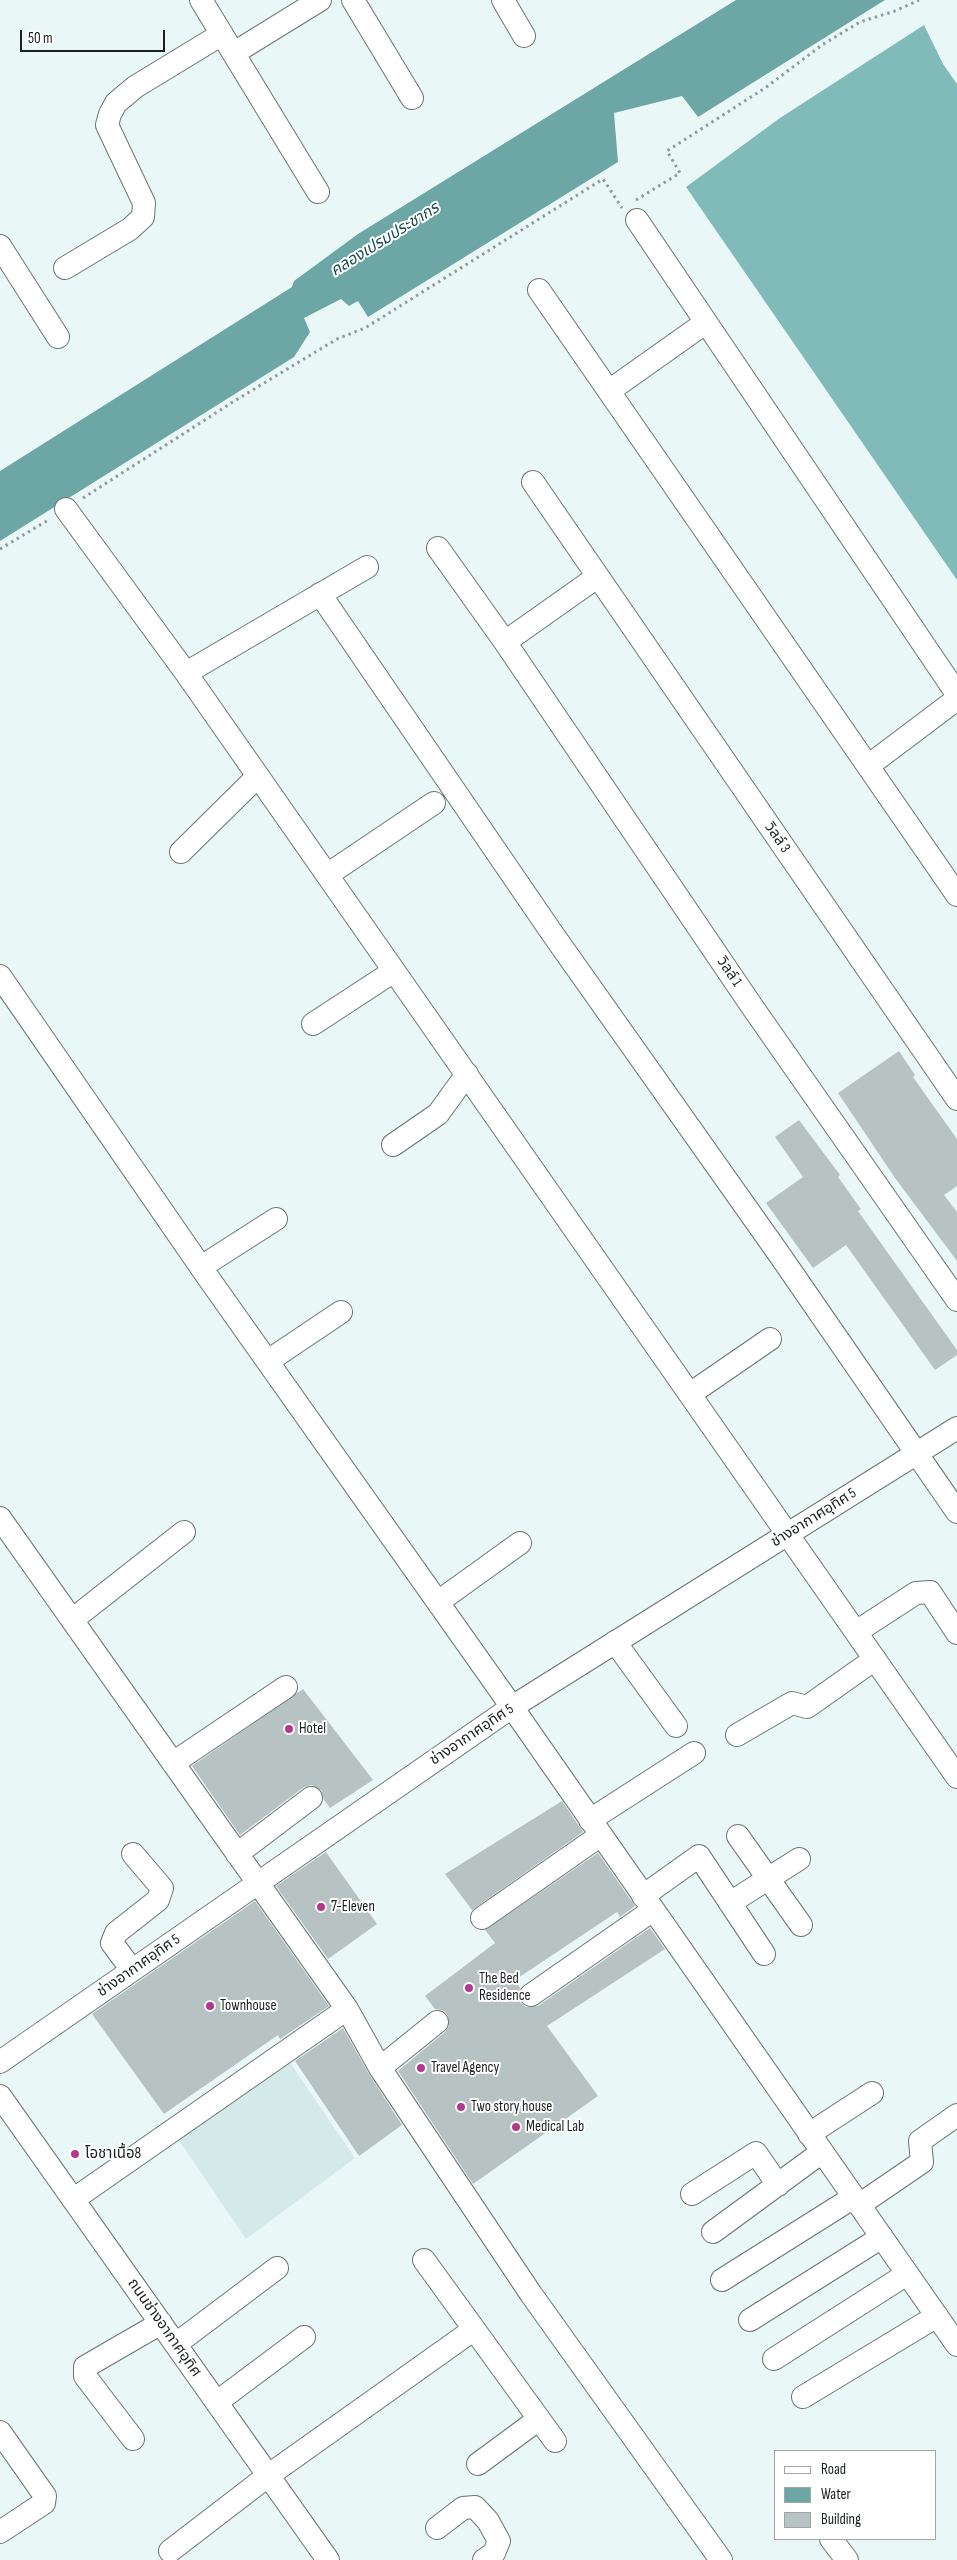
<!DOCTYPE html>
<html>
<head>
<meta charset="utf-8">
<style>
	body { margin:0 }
	#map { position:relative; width:957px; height:2560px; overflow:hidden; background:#eaf7f7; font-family:"Sofia Sans Condensed",sans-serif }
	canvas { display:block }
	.legend { position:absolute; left:774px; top:2450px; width:162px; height:90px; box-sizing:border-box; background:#fff; border:1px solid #a3a5a5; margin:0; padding:6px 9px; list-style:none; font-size:15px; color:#1a1f1f }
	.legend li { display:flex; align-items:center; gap:10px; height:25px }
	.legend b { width:25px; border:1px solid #a3a5a5 }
	.scale { position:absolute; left:20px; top:30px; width:145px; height:22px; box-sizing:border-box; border:2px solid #1a1f1f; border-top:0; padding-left:6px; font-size:15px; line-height:18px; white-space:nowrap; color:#1a1f1f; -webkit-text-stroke:4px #fff; paint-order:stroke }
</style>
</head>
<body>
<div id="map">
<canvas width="957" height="2560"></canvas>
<ul class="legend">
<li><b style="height:6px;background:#fff"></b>Road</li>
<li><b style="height:14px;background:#6da7a5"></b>Water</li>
<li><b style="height:14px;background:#b7c3c2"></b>Building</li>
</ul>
<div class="scale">50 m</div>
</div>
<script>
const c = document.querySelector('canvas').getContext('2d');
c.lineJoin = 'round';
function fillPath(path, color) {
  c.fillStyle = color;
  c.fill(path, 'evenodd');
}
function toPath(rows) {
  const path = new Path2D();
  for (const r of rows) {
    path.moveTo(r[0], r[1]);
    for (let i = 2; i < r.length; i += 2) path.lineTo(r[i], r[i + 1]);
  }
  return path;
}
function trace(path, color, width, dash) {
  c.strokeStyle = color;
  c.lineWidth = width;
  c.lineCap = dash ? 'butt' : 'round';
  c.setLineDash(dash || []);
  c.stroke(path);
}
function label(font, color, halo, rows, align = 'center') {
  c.font = font + ' "Sofia Sans Condensed","Noto Sans Thai",sans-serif';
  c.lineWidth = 4;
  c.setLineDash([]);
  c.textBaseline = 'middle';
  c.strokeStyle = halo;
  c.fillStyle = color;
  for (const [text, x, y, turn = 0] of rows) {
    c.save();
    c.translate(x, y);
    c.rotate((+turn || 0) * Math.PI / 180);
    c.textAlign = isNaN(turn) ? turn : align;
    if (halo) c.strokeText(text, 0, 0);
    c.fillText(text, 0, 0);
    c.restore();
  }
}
fillPath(toPath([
	[289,2061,355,2158,246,2239,178,2139]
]), '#d4eae9');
fillPath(toPath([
	[924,25,943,64,957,84,957,580,686,187,780,118]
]), '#80bbb9');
fillPath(toPath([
	[736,0,885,0,698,117,682,96,614,113,618,162,368,317,358,301,349,306,341,299,304,318,310,332,294,357,0,541,0,471,292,287,294,281,358,234]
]), '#6da7a5');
fillPath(toPath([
	[899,1051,915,1075,913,1077,957,1139,957,1186,944,1195,957,1212,957,1261,895,1178,838,1093],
	[799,1120,840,1175,838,1177,861,1209,858,1211,957,1350,957,1355,935,1370,846,1245,813,1268,766,1203,803,1177,775,1137],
	[303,1689,373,1780,330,1808,324,1800,321,1790,312,1785,304,1787,240,1835,192,1766],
	[562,1801,583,1832,472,1910,445,1874],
	[326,1852,377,1924,328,1959,276,1886],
	[598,1853,635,1906,620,1917,617,1912,515,1980,520,1988,518,1996,520,2002,526,2007,538,2006,650,1928,665,1949,547,2026,598,2096,473,2184,398,2071,445,2032,449,2026,447,2014,442,2010,435,2009,425,1996,495,1943,485,1930],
	[255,1901,329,2006,280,2039,278,2035,164,2114,92,2014],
	[343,2028,369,2074,402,2125,359,2156,295,2061]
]), '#b7c3c2');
const minor = toPath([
	[201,0,318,192],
	[353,0,412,98],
	[503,0,524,36],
	[234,53,320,0],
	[637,220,957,694],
	[0,246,58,337],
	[65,268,130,229,143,217,144,203,107,125,110,114,116,103,135,87,222,34],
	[539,290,957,895],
	[609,391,705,323],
	[533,482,957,1099],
	[66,509,186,673,957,1777],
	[438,548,505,642,751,1005,957,1300],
	[320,594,552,933,779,1254,957,1512],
	[505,642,597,577],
	[186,673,367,567],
	[868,766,957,699],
	[181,852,258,776],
	[327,875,434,803],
	[0,976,207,1276,512,1707,957,2345],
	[313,1024,394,971],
	[393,1145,438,1114,467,1074],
	[201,1267,276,1219],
	[268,1361,341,1312],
	[690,1394,770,1339],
	[0,1518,347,2009,380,2068,531,2294,721,2560],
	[438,1602,520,1543],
	[72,1620,184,1532],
	[856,1632,916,1593,930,1592,957,1633],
	[615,1642,676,1726],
	[737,1735,792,1703,807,1707,875,1659],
	[173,1763,286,1687],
	[590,1820,694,1753],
	[738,1836,801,1925],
	[237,1854,311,1798],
	[643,1896,699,1856,764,1954],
	[730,1903,799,1859],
	[482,1918,601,1835],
	[132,1970,112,1943,116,1933,158,1900,162,1888,133,1854],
	[531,1995,653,1910],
	[0,2062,512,1707,957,1428],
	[380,2068,437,2022],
	[0,2096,328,2560],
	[809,2134,872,2093],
	[692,2194,756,2153,778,2185],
	[74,2199,347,2009],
	[859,2205,922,2162,920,2141,957,2115],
	[713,2232,822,2152],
	[424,2260,555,2441],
	[722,2280,854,2197],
	[750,2320,882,2237],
	[176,2344,277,2268],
	[774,2359,907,2274],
	[803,2397,937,2316],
	[217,2402,304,2337],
	[0,2432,45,2496,44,2503,0,2532],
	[133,2439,85,2376,85,2367,161,2323],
	[478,2464,539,2419],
	[437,2528,463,2508,475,2507,488,2521,499,2541,494,2553,484,2560],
	[831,2539,847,2560],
	[170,2551,269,2475,473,2330]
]);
trace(minor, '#697574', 24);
trace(toPath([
	[636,200,680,173,667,151,765,88,822,45,860,22,895,11,919,0],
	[83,498,236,400,337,339,365,328,603,179,622,208],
	[0,549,50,519]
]), '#929c9c', 3, [2.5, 4]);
trace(minor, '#fff', 22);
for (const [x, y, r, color] of [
	[289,1729,5,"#b3398d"],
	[321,1907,5,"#b3398d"],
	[469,1988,5,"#b3398d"],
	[210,2006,5,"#b3398d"],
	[421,2068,5,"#b3398d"],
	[461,2107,5,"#b3398d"],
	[516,2127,5,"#b3398d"],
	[75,2154,5,"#b3398d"]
]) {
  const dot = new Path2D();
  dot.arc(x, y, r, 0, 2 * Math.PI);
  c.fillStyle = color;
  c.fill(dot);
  trace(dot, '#fff', 2);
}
label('15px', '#1a1f1f', '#fff', [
	["วิลล์ 3",777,838,55],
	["วิลล์ 1",729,972,56],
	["ช่างอากาศอุทิศ 5",814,1518,-32],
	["ช่างอากาศอุทิศ 5",472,1735,-34],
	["ช่างอากาศอุทิศ 5",139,1966,-35],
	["ถนนช่างอากาศอุทิศ",164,2328,55]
]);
label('15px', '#1a1f1f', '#fff', [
	["Hotel",299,1729],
	["7-Eleven",331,1907],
	["The Bed",479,1979],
	["Residence",479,1996],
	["Townhouse",220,2006],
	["Travel Agency",431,2068],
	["Two story house",471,2107],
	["Medical Lab",526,2127],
	["โอชาเนื้อ8",85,2154]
], 'left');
label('italic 16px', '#174c4a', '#fff', [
	["คลองเปรมประชากร",385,240,-32]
]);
</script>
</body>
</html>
